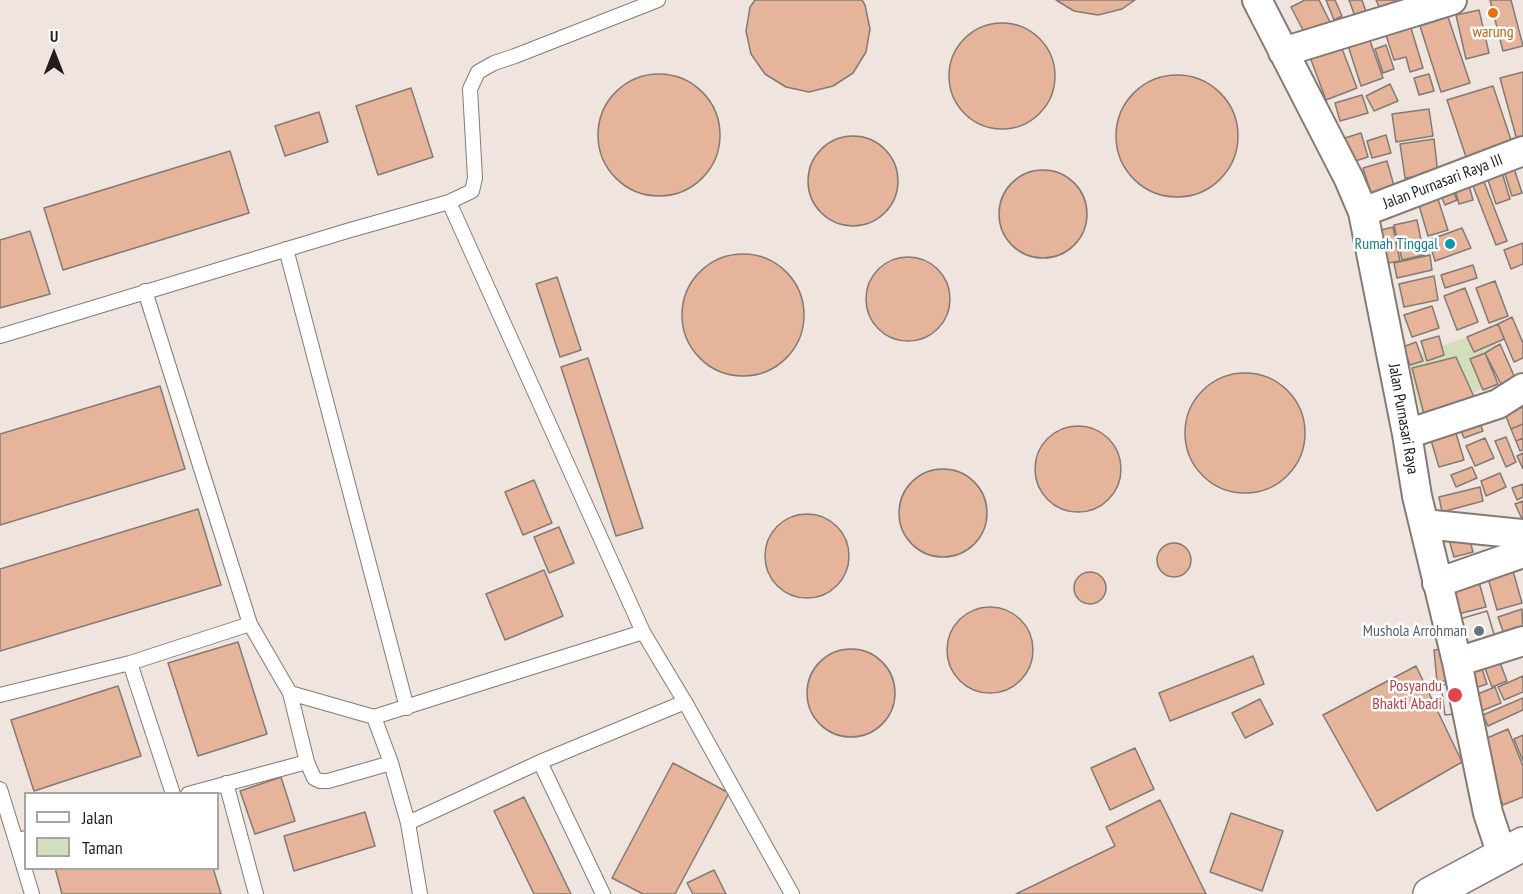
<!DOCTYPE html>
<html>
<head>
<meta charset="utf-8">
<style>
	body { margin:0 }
	#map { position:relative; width:1523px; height:894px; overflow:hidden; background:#f0e4de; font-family:"PT Sans Narrow",sans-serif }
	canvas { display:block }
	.legend { position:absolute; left:24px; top:792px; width:195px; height:78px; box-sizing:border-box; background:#fff; border:2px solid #a6a5a4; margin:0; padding:8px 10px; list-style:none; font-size:18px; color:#211d1b }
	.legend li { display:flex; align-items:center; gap:12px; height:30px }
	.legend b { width:30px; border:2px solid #a6a5a4 }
	.north { position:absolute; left:24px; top:24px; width:60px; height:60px; -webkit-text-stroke:4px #fff; paint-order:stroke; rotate:0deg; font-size:16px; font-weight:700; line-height:24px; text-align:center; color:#211d1b }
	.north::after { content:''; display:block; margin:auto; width:21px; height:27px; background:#211d1b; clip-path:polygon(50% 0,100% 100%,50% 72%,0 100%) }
</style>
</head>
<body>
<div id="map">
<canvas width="1523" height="894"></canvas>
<ul class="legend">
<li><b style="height:8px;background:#fff"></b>Jalan</li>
<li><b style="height:16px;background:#d3debd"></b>Taman</li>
</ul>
<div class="north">U</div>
</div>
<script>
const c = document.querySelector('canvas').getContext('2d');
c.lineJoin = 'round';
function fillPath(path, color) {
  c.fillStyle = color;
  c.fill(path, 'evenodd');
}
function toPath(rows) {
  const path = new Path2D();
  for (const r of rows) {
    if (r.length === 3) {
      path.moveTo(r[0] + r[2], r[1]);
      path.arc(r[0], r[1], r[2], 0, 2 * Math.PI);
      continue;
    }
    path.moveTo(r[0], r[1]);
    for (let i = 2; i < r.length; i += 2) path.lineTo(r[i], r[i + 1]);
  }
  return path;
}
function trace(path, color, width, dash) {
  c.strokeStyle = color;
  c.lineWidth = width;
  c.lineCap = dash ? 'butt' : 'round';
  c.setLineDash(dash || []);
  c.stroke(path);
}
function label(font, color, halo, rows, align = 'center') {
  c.font = font + ' "PT Sans Narrow",sans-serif';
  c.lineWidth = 5;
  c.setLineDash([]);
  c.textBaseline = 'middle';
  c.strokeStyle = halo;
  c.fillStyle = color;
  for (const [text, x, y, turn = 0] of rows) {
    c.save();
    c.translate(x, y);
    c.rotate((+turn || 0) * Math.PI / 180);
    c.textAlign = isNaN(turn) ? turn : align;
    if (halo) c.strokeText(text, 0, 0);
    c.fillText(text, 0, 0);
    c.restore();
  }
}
fillPath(toPath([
	[1489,329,1510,375,1422,418,1408,358]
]), '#d3debd');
const building = toPath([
	[755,0,862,0,865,5,870,29,866,52,853,73,833,86,809,92,786,87,765,74,751,54,746,31,750,7,755,0],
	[1056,0,1135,0,1122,9,1098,15,1074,11,1056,0],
	[1305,0,1319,0,1330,22,1305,34,1291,7,1305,0],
	[1326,0,1335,0,1342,16,1334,20,1326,0],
	[1349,0,1362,0,1367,15,1356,19,1349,0],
	[1376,0,1398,0,1400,3,1381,11,1376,0],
	[1490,0,1511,0,1523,46,1503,51,1490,0],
	[1479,10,1489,53,1466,59,1456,15,1479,10],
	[1448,17,1470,83,1441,92,1420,26,1448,17],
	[1002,76,53],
	[1411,28,1423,68,1410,72,1406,57,1394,60,1386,35,1411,28],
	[1367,32,1383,78,1361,86,1346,39,1367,32],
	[1386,45,1394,69,1383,73,1375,49,1386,45],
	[1341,46,1357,88,1326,100,1310,57,1341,46],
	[1523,72,1523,138,1517,140,1500,78,1523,72],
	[659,135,61],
	[1429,74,1434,91,1419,95,1414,78,1429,74],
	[1177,136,61],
	[1390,84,1398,101,1374,111,1366,96,1390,84],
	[1493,86,1513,146,1467,160,1447,100,1493,86],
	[411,88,433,157,378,175,356,106,411,88],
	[1362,95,1368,113,1340,121,1335,103,1362,95],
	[1429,109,1433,136,1396,142,1392,114,1429,109],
	[319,112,328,142,285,156,275,126,319,112],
	[1361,133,1368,157,1352,162,1345,138,1361,133],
	[1386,135,1391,153,1372,158,1367,141,1386,135],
	[853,181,45],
	[1434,139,1438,174,1405,178,1400,144,1434,139],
	[230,151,249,213,63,270,44,208,230,151],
	[1387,161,1396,193,1373,200,1363,168,1387,161],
	[1512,162,1522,193,1512,196,1502,165,1512,162],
	[1501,169,1510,199,1496,204,1486,174,1501,169],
	[1043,214,44],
	[1481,174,1507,241,1496,245,1470,178,1481,174],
	[1468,182,1473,200,1459,204,1454,186,1468,182],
	[1450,184,1457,200,1445,205,1438,189,1450,184],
	[1437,196,1448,230,1428,236,1418,202,1437,196],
	[1417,220,1424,255,1402,260,1394,225,1417,220],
	[1393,227,1400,261,1388,263,1381,230,1393,227],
	[1462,228,1471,248,1435,261,1429,240,1462,228],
	[30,231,50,294,0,308,0,240,30,231],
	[1523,243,1523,264,1511,269,1504,250,1523,243],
	[743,315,61],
	[1430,255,1432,270,1397,278,1394,263,1430,255],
	[908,299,42],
	[1473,265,1477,278,1445,288,1441,275,1473,265],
	[1434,276,1438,300,1404,307,1399,284,1434,276],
	[557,277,581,350,560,357,536,284,557,277],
	[1495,281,1508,316,1489,323,1476,288,1495,281],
	[1465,288,1478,322,1457,330,1444,296,1465,288],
	[1432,306,1439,328,1412,337,1404,315,1432,306],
	[1512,317,1523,343,1523,358,1514,362,1498,324,1512,317],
	[1498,324,1504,339,1474,352,1467,337,1498,324],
	[1439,336,1444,355,1427,361,1421,341,1439,336],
	[1416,342,1423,361,1410,365,1403,347,1416,342],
	[1500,344,1515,378,1501,384,1485,353,1500,344],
	[1485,353,1498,384,1483,390,1470,359,1485,353],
	[1456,357,1479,408,1426,422,1412,368,1456,357],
	[588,358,643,528,616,536,561,367,588,358],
	[1245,433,60],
	[160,386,185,469,0,525,0,434,160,386],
	[1523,407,1523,424,1511,429,1505,414,1523,407],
	[1477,416,1483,431,1464,438,1458,424,1477,416],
	[1523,424,1523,438,1516,441,1511,429,1523,424],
	[1078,469,43],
	[1455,430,1464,460,1439,467,1430,437,1455,430],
	[1506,437,1516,462,1506,467,1495,441,1506,437],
	[1485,438,1494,458,1475,466,1466,446,1485,438],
	[1523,438,1523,450,1520,451,1516,441,1523,438],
	[1523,453,1523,469,1517,456,1523,453],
	[1472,467,1477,478,1456,487,1451,475,1472,467],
	[943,513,44],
	[1500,473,1506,487,1486,496,1481,481,1500,473],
	[534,480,552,523,523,535,505,492,534,480],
	[1523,484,1523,497,1517,500,1512,488,1523,484],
	[1480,487,1483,501,1442,512,1439,497,1480,487],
	[1523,501,1523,519,1522,519,1515,504,1523,501],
	[198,509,221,585,0,651,0,569,198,509],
	[807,556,42],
	[1465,521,1473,552,1454,557,1445,526,1465,521],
	[559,527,574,563,549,573,534,537,559,527],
	[1174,560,17],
	[544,570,563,616,505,640,486,594,544,570],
	[1513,571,1522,603,1497,610,1488,578,1513,571],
	[1090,588,16],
	[1477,575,1486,607,1458,614,1450,582,1477,575],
	[990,650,43],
	[1522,609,1523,635,1506,640,1498,617,1522,609],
	[1487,611,1497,644,1471,652,1460,619,1487,611],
	[1487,611,1497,644,1471,652,1460,619,1487,611],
	[238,642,267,734,198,756,168,663,238,642],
	[1451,648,1455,680,1437,682,1434,650,1451,648],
	[851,693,44],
	[1496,652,1507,681,1492,687,1481,658,1496,652],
	[1253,656,1264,684,1170,721,1159,693,1253,656],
	[1479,660,1487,684,1475,688,1467,664,1479,660],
	[1416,666,1462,762,1377,811,1323,715,1416,666],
	[1523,676,1523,692,1504,700,1498,687,1523,676],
	[1460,683,1464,713,1445,715,1441,685,1460,683],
	[1460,683,1464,713,1445,715,1441,685,1460,683],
	[118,686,141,756,34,791,11,720,118,686],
	[1495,687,1501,703,1481,711,1475,695,1495,687],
	[1523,698,1523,710,1488,726,1483,715,1523,698],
	[1260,699,1273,724,1245,738,1232,713,1260,699],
	[1508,729,1523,766,1523,797,1503,805,1478,742,1508,729],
	[1523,735,1523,761,1514,739,1523,735],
	[1135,748,1154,789,1110,810,1091,768,1135,748],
	[673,763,729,793,675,894,643,894,612,878,673,763],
	[281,777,295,821,255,834,240,791,281,777],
	[524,797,571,894,534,894,494,811,524,797],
	[1160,800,1206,894,1016,894,1115,846,1106,827,1160,800],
	[365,812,375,846,294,871,284,836,365,812],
	[1231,813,1283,831,1262,891,1210,872,1231,813],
	[55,868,213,868,221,894,62,894,55,868],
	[714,870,726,894,693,894,687,883,714,870]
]);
fillPath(building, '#e5b49a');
trace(building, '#847a74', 1.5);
const service = toPath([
	[449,202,472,191,475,178,470,89,478,72,494,63,515,56,658,0],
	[286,249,407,708],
	[145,291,250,624,290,693,307,762,314,778,320,781,328,781,391,763,408,823,420,894],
	[0,336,347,231,449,202,643,632,685,702,792,894],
	[130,663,173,794],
	[290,693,374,717,643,632],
	[0,695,130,663,250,624],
	[374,717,391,763],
	[540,762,603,894],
	[226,783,256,894],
	[0,789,16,841,26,838],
	[188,794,307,762],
	[408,823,540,762,685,702],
	[16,841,32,894]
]);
const minor = toPath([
	[1257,0,1349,179,1363,212,1407,434,1417,496,1457,662,1488,813,1502,855],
	[1283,52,1452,0],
	[1363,212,1523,151],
	[1407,434,1498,404,1523,388],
	[1424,524,1523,534],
	[1437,583,1523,553],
	[1457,662,1523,641]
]);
const trunk = toPath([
	[1430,894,1523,844]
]);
trace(service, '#847a74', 16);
trace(minor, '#847a74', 32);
trace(trunk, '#847a74', 36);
trace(service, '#fff', 14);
trace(minor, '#fff', 28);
trace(trunk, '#fff', 33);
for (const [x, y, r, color] of [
	[1493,13,6,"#e8710a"],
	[1450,244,6,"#0f9aa8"],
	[1479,631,6,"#6b7280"],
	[1455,695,8,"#e0444e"]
]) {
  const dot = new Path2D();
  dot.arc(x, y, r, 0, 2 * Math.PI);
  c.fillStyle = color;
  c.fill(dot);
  trace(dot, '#fff', 2);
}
label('16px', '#c56008', '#fff', [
	["warung",1493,32]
]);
label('16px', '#211d1b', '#fff', [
	["Jalan Purnasari Raya III",1443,182,-21],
	["Jalan Purnasari Raya",1403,419,80]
]);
label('16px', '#0d838f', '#fff', [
	["Rumah Tinggal",1438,244]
], 'right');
label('16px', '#5b616d', '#fff', [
	["Mushola Arrohman",1467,631]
], 'right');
label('16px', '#be3a42', '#fff', [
	["Posyandu",1442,686],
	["Bhakti Abadi",1442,704]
], 'right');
</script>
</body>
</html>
